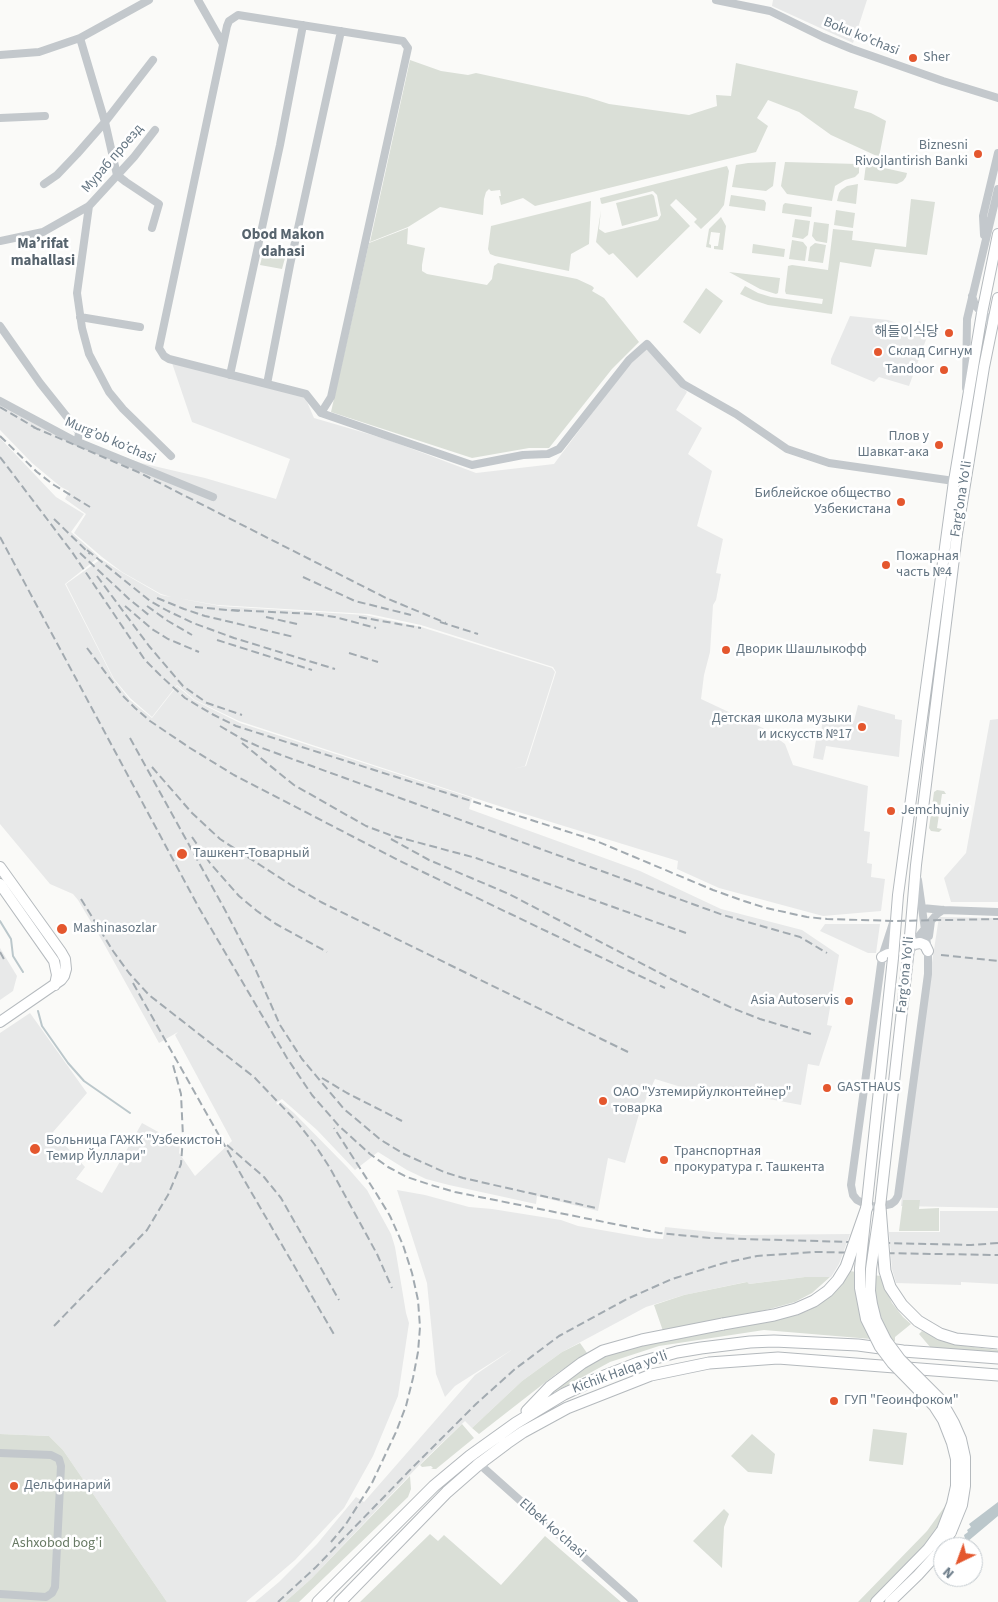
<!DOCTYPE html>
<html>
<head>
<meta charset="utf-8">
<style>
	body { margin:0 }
	#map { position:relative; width:998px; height:1602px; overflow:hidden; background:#fafaf8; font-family:"Source Sans 3",sans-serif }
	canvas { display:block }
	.north { position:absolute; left:933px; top:1537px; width:50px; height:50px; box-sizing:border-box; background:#fff; border:1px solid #c1c8cd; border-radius:50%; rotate:222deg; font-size:14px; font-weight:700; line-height:20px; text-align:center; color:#657683 }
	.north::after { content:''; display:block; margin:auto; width:18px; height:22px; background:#e4572e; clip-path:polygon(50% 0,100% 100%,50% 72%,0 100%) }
</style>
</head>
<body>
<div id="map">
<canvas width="998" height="1602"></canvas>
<div class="north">N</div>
</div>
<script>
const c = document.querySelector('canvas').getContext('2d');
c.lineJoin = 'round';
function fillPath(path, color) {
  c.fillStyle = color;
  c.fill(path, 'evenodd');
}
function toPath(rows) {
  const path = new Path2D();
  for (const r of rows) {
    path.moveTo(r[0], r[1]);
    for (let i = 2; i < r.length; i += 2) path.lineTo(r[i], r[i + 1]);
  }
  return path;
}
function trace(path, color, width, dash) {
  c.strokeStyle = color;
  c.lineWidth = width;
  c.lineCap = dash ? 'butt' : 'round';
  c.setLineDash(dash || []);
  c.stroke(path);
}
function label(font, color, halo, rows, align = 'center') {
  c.font = font + ' "Source Sans 3","Noto Sans KR",sans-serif';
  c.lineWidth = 5;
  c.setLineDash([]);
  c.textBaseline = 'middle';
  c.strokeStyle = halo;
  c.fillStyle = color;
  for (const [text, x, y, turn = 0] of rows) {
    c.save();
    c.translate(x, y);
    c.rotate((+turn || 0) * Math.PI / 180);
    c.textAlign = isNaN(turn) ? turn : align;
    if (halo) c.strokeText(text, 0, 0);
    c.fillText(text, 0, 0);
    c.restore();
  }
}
fillPath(toPath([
	[773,0,867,0,853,43,772,6],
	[850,316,888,320,915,329,919,321,931,326,909,386,879,377,874,382,831,364,831,359],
	[645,348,687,392,676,410,702,428,688,454,712,471,697,526,723,539,716,573,721,574,716,600,713,605,710,652,704,675,701,699,765,729,785,744,793,765,868,786,864,831,870,832,867,863,872,864,871,877,885,879,881,911,823,916,719,888,677,869,678,861,502,807,239,721,195,700,177,685,152,717,130,698,114,679,66,584,101,559,123,573,161,595,171,597,161,594,122,572,102,557,74,533,86,514,65,499,69,491,61,487,32,463,0,430,0,398,76,440,141,463,205,478,276,499,290,459,192,422,171,360,305,397,314,418,386,439,476,473,554,464,625,369],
	[177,598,217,605,369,614,421,625,553,667,556,672,526,766,513,769,525,766,555,672,552,668,421,627,365,615,220,606],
	[0,438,56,497,84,514,71,532,99,557,65,584,114,680,130,700,152,718,177,686,194,700,240,723,472,798,469,809,640,871,721,909,802,930,839,955,827,1025,832,1026,819,1066,808,1064,801,1105,726,1091,717,1098,655,1079,639,1114,625,1163,608,1158,598,1211,537,1196,536,1204,449,1185,426,1179,407,1170,378,1152,355,1170,317,1130,282,1099,276,1103,278,1105,281,1102,294,1113,347,1167,367,1190,391,1234,395,1247,406,1313,409,1323,398,1396,373,1456,344,1508,295,1560,246,1602,167,1602,63,1450,49,1436,0,1434,0,1033,30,1013,87,1093,53,1132,85,1167,76,1179,102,1193,142,1123,180,1144,179,1153,195,1176,232,1141,175,1035,178,1032,159,1043,103,942,78,900,73,894,50,884,0,824],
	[858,705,895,715,895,719,902,720,899,757,826,746,823,760,813,758,817,734,821,734,823,716,854,721],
	[998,719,998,902,951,902,944,878,966,853,990,720],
	[939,917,998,918,998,1208,901,1206,909,1112],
	[825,924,880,924,876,953,868,953,820,931],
	[0,948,17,976,13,991,0,1000],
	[397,1190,425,1195,469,1207,492,1209,561,1220,578,1226,647,1238,663,1239,665,1227,741,1235,850,1234,839,1264,831,1277,805,1277,749,1284,746,1282,684,1295,646,1307,562,1352,522,1381,472,1428,465,1421,426,1458,311,1579,285,1602,255,1602,279,1582,317,1544,356,1497,364,1502,475,1375,513,1349,455,1386,445,1397,436,1374,427,1283],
	[940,1211,998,1211,998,1284,961,1282,961,1285,896,1283,892,1269,889,1232,940,1232]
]), '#e8e9e9');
fillPath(toPath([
	[410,60,441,71,468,75,476,73,587,97,609,104,689,115,717,106,716,95,731,96,736,63,858,91,854,108,871,113,886,121,879,157,831,135,799,112,768,100,757,118,768,126,756,152,535,206,523,198,501,205,499,196,501,196,500,190,491,191,489,189,486,192,484,199,483,215,440,207,408,227,370,242],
	[776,162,773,186,766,191,732,187,736,165,748,163],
	[785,162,858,164,859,166,859,173,855,177,845,180,835,186,832,201,787,194,781,186],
	[866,164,907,173,906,177,903,181,897,184,864,180],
	[727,166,729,171,724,205,718,213,701,229,694,222,697,219,676,199,670,205,690,226,637,278,613,253,609,255,596,242,601,210,599,229,605,233,658,220,661,215,657,195,653,191,602,204,601,203,600,198],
	[858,184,856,204,837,201,839,193,841,190,847,186],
	[652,194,654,196,658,216,622,226,616,203],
	[731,195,764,200,766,203,765,211,729,206],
	[911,199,935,202,927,255,875,249,871,267,840,262,832,314,768,305,753,300,740,294,745,286,758,293,771,297,822,304,823,299,786,294,785,291,788,266,792,265,828,270,833,229,853,231,852,240,906,247],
	[591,201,589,244,571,254,569,271,495,256,490,254,488,249,491,226],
	[785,203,812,207,811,217,782,213,783,205],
	[836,210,855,213,853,228,834,225],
	[721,217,726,226,723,250,714,249,714,246,718,246,720,233,711,232,709,244,711,245,711,248,706,247,709,229],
	[795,219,810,221,808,235,803,239,792,237],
	[814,222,829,224,827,243,816,241,812,236],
	[408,228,407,244,425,248,422,265,422,271,427,274,487,285,492,279,494,266,498,263,577,279,592,286,594,288,592,291,604,298,639,342,612,369,549,448,529,448,472,458,331,412,369,243],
	[792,240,803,242,807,247,805,261,789,259],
	[815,243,826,245,823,263,808,261,810,247],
	[753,244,785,249,784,257,752,253],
	[263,253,285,258,282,269,260,265],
	[729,272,780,278,778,293,776,294,760,289],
	[706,288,723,301,700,334,683,322],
	[937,790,944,791,946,794,942,794,937,828,942,829,939,832,931,831,929,828,934,792],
	[903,1200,920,1200,919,1209,939,1208,939,1231,899,1231],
	[850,1271,880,1276,892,1303,903,1317,911,1324,895,1337,895,1341,764,1330,659,1346,610,1362,553,1393,552,1390,602,1355,658,1341,774,1321,807,1311,827,1299,838,1289],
	[805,1277,830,1277,812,1293,795,1302,766,1310,663,1331,654,1305,684,1295,747,1282,749,1284],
	[922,1331,946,1342,957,1345,998,1350,998,1353,931,1348,919,1334],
	[580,1343,587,1353,556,1374,479,1434,472,1428,522,1381,562,1352],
	[462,1424,474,1438,436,1469,431,1469,433,1468,431,1466,422,1467,420,1465],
	[873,1429,907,1433,903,1465,869,1461],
	[0,1434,49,1436,63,1450,167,1602,0,1602],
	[752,1434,775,1454,772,1474,748,1472,731,1456],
	[410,1476,411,1489,408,1497,299,1602,285,1602,311,1579],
	[948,1502,937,1527,940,1529,871,1602,858,1602,927,1531],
	[724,1509,729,1514,724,1527,722,1568,693,1541],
	[430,1534,438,1541,444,1535,501,1585,545,1536,621,1602,360,1602]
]), '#dadfd7');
fillPath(toPath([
	[998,1502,998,1516,967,1542,965,1539,964,1535,968,1532,967,1530,971,1527,969,1524]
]), '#bbc7cb');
trace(toPath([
	[0,921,11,939,13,956,23,972],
	[38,1011,42,1026,68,1063,84,1081,130,1113]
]), '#bbc7cb', 2);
const major = toPath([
	[0,867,61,952,65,959,66,969,64,976,61,980,0,1022],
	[0,884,54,961,57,975,55,985],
	[909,948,916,865,957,534,984,367,998,298],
	[909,948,914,944,920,943,925,945,928,951],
	[882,957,888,954,893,958],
	[893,958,898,895,954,481,982,313,998,234],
	[876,1602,928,1549,942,1530],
	[890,1602,918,1575,937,1554,951,1532]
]);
const highway = toPath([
	[527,1411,550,1387,582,1363,603,1351,642,1340,723,1324],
	[318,1602,434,1486,470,1456,516,1423,564,1394,594,1380,638,1363,677,1352,701,1348,750,1342,774,1341,858,1345,903,1351,998,1358],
	[340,1602,447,1492,479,1464,507,1443,523,1432,567,1408,651,1375,709,1363,778,1358,998,1375]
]);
trace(major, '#b5babe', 12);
trace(highway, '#b4b9bd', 13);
trace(toPath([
	[198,0,223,44],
	[716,0,770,11,823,37,852,49,943,81,998,98],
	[80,38,105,122,117,175,126,182,159,204,152,228],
	[0,55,39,52,80,38,149,0],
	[0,118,45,116],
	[44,184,57,175,77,154,105,122,153,60],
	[89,206,77,293,82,328,89,354,109,392,123,409,171,456],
	[984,235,983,216,998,153],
	[0,241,43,232,89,206,134,157,155,130],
	[972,296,975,305,982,313,989,319,998,321],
	[80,317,140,327],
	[0,326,40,383,79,432,78,439],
	[230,375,280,145,303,25],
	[267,384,290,265,341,31],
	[966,388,967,319,998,189],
	[0,401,73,440,213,497],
	[321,413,331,397,408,48,403,41,238,15,229,21,227,26,159,348,164,356,169,359,306,394,321,413,472,465,523,455,548,454,559,449,629,360,647,344,683,384,736,414,787,449,829,463,954,481],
	[922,908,943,910,998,912],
	[893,923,882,957,851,1185,853,1195,857,1200,867,1205,877,1207,891,1204,895,1201,898,1196,928,974,928,951,918,880],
	[929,936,931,921,937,914,943,910],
	[911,946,927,926],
	[0,1453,51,1455,59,1459,61,1466,55,1587,52,1593,46,1597,0,1594],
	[477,1462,634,1602]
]), '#c3c8cc', 8);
trace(major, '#fff', 10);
trace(highway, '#fff', 11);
trace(toPath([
	[0,407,39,430],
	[33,427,138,472,386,598,446,623],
	[0,436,37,472,54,485,90,507],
	[0,457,72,552,145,660,162,677,185,698,212,714,236,726,594,840,713,890,744,901,766,908,807,917,827,919,896,921,998,919],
	[54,519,90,554],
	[0,537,199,908,287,1058,312,1095,339,1126,370,1154,388,1167,407,1177,431,1185,455,1192,659,1233,710,1238,885,1243,971,1245,998,1243],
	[87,550,150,601,168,611,193,623,234,638,335,669],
	[80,553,129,599,150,616],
	[97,576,149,646,183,686,207,703,242,715],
	[303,577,355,601,411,615],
	[157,598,184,609,205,616,294,637],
	[125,606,152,629,168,639,199,652],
	[147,606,168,621,192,635],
	[195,607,239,611],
	[232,610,314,614,335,617,376,628],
	[266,617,297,624],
	[359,617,421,628],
	[440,622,478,634],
	[217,640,312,670],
	[87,648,123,696,135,708,150,721,190,748,234,775,400,861,665,988],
	[349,653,378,662],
	[220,726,242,739,262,748,723,915,800,937,827,953],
	[130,738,225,910,254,966,280,1025,302,1059,344,1109,381,1140,404,1154,444,1172,463,1178,596,1208],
	[242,743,294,785,366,826,390,835,476,858,686,933],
	[152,767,192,813,220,839,291,885,321,902,628,1052],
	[192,837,210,863,239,896,257,911,276,924,327,952],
	[391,839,429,860,509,894,677,982,732,1008,760,1019,814,1035],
	[81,899,113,951,129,973,149,995,254,1077,297,1122,315,1145,330,1168,377,1254,392,1288],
	[0,952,5,961],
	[941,955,998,961],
	[133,983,243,1178,335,1336],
	[322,1078,347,1093,402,1121],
	[227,1145,264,1177,281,1198,339,1300],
	[54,1326,147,1230,168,1195,181,1164,183,1137,181,1094,173,1065],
	[331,1542,346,1524,372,1483,396,1432,406,1406,413,1378,418,1352,420,1327,418,1300,412,1273,403,1245,390,1216,376,1193,334,1128],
	[278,1602,316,1567,410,1470,476,1404,515,1369,559,1336,627,1299,672,1279,724,1263,757,1256,815,1252,998,1255]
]), '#a2aab0', 2, [8, 4]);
const majorBridge = toPath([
	[909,948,880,1207,871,1269,870,1291,872,1304,876,1320,886,1340,900,1359,941,1400,954,1423,961,1439,965,1457,965,1486,962,1505,951,1532],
	[893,958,860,1268,860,1288,866,1319,880,1347,892,1363,934,1406,943,1420,952,1443,956,1459,956,1486,952,1504,942,1530]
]);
const highwayBridge = toPath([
	[880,1207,885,1271,890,1287,902,1305,918,1321,940,1334,956,1339,998,1343],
	[723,1324,774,1315,796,1309,814,1301,828,1291,838,1280,846,1267,867,1207]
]);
trace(majorBridge, '#b5babe', 12, []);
trace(highwayBridge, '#b4b9bd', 13, []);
trace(majorBridge, '#fff', 10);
trace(highwayBridge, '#fff', 11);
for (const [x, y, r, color] of [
	[913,58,5,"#e4572e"],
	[978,154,5,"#e4572e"],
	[949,333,5,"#e4572e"],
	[878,352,5,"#e4572e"],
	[944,370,5,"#e4572e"],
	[939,445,5,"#e4572e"],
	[901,502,5,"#e4572e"],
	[886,565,5,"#e4572e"],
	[726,650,5,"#e4572e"],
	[862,727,5,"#e4572e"],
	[891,811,5,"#e4572e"],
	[182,854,6,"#e4572e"],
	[62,929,6,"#e4572e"],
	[849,1001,5,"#e4572e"],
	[827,1088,5,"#e4572e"],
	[603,1101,5,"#e4572e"],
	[35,1149,6,"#e4572e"],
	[664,1160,5,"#e4572e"],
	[834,1401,5,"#e4572e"],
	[14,1486,5,"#e4572e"]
]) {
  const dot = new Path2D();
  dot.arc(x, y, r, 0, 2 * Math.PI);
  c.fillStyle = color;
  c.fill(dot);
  trace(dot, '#fff', 2);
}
label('14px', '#657683', '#fff', [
	["Boku ko'chasi",861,37,22],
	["Мураб проезд",113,159,-49],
	["Murg’ob ko’chasi",110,441,23],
	["Farg'ona Yo'li",962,499,-81],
	["Farg'ona Yo'li",906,975,-84],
	["Kichik Halqa yo'li",620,1373,-20],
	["Elbek ko'chasi",552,1529,41]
]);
label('14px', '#657683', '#fff', [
	["Sher",923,58],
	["Biznesni",968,146,"right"],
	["Rivojlantirish Banki",968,162,"right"],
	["해들이식당",939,333,"right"],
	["Склад Сигнум",888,352],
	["Tandoor",934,370,"right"],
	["Плов у",929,437,"right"],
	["Шавкат-ака",929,453,"right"],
	["Библейское общество",891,494,"right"],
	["Узбекистана",891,510,"right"],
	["Пожарная",896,557],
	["часть №4",896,573],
	["Дворик Шашлыкофф",736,650],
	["Детская школа музыки",852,719,"right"],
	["и искусств №17",852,735,"right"],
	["Jemchujniy",901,811],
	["Ташкент-Товарный",193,854],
	["Mashinasozlar",73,929],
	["Asia Autoservis",839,1001,"right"],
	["GASTHAUS",837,1088],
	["ОАО \"Узтемирйулконтейнер\"",613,1093],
	["товарка",613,1109],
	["Больница ГАЖК \"Узбекистон",46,1141],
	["Темир Йуллари\"",46,1157],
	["Транспортная",674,1152],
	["прокуратура г. Ташкента",674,1168],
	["ГУП \"Геоинфоком\"",844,1401],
	["Дельфинарий",24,1486]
], 'left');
label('14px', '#687a64', '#fff', [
	["Ashxobod bog'i",57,1544]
]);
label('bold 15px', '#57646e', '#fff', [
	["Obod Makon",283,236],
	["dahasi",283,253],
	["Maʼrifat",43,245],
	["mahallasi",43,262]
]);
</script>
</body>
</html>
